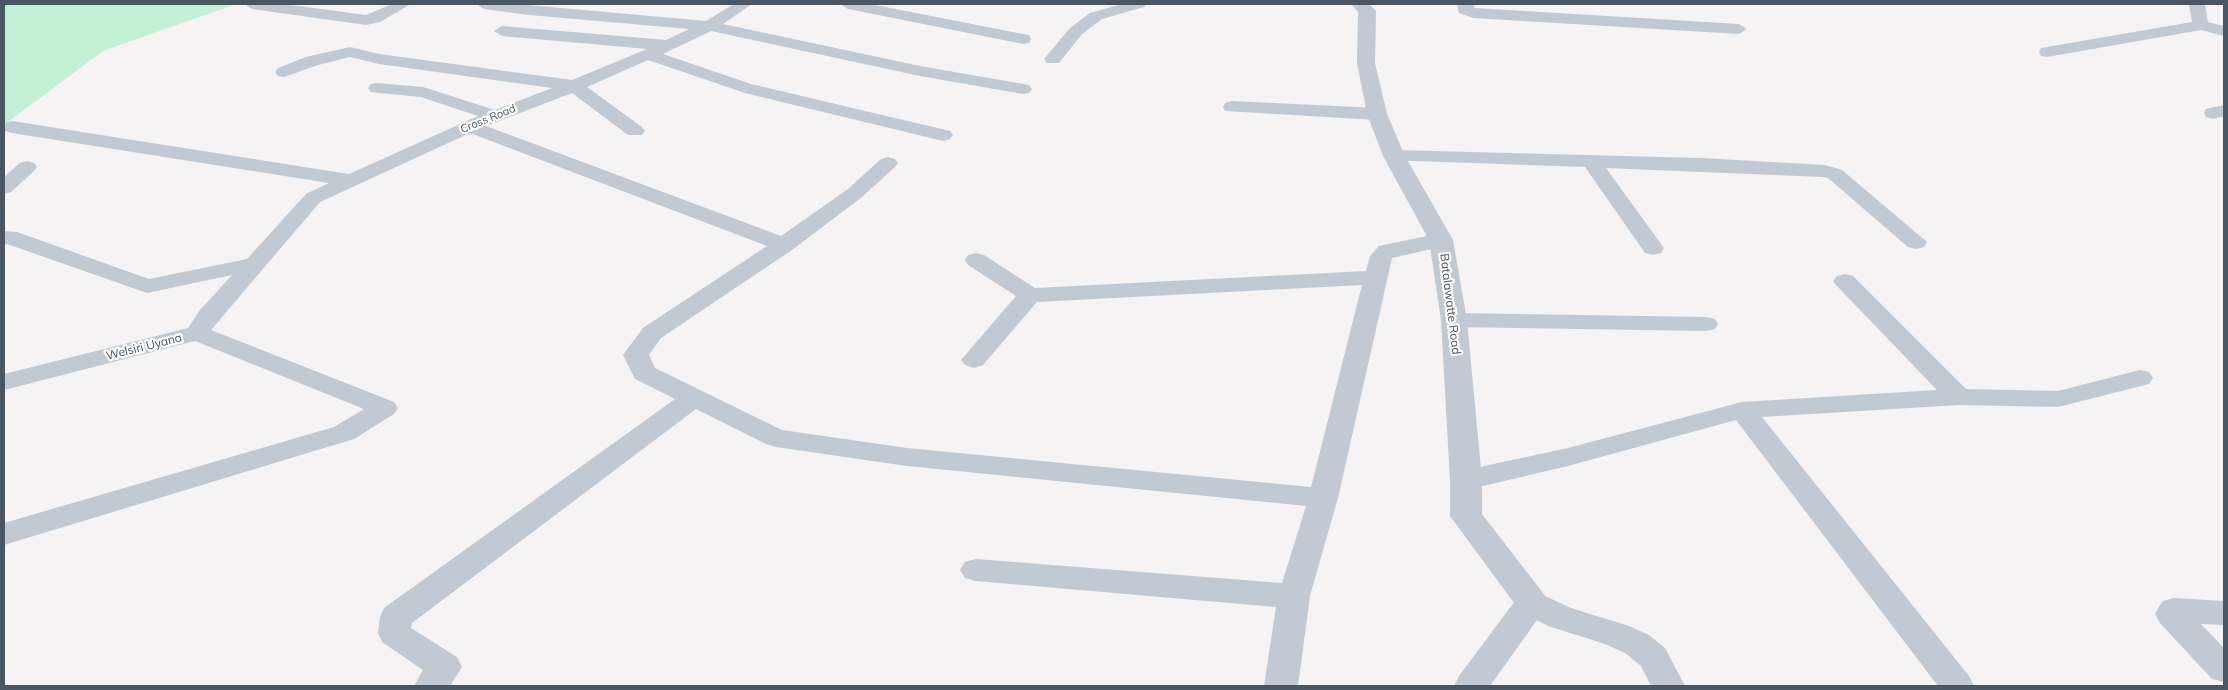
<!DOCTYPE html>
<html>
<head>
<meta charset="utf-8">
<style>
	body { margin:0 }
	#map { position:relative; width:2228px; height:690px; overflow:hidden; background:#f5f3f3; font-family:Mulish,sans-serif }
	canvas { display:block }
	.frame { position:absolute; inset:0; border:5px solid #4a5661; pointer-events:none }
</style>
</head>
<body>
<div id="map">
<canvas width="2228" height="690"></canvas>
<div class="frame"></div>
</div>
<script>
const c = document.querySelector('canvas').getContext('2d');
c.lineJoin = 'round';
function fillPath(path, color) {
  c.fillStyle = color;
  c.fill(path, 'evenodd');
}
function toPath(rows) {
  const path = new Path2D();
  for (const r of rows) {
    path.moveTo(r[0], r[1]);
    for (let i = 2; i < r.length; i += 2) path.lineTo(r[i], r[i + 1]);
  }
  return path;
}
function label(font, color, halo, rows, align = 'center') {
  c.font = font + ' Mulish,sans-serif';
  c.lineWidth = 4.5;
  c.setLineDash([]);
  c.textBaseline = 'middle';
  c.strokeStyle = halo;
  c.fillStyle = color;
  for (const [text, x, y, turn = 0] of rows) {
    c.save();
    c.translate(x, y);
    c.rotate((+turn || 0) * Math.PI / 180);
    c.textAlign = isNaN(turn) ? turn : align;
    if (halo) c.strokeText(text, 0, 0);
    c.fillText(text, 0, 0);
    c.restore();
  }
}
fillPath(toPath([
	[4,4,236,4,103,51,4,125]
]), '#c3f1d5');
fillPath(toPath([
	[244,4,284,4,366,15,392,4,411,4,380,22,366,25,252,9,244,4],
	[476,4,517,4,706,21,734,4,752,4,723,24,920,66,1029,85,1032,89,1029,93,1023,94,920,76,711,31,663,54,751,84,950,131,953,135,950,139,943,141,745,93,648,60,587,87,642,127,645,131,642,135,628,135,572,93,486,126,781,236,848,189,881,159,888,157,895,159,898,163,895,167,862,197,792,250,661,338,649,355,655,368,782,430,907,448,1311,487,1362,285,1037,302,983,365,974,368,965,365,961,360,1016,296,968,265,965,260,968,255,976,253,984,255,1035,288,1366,271,1370,256,1379,246,1441,233,1449,235,1452,240,1449,245,1392,258,1338,498,1310,596,1298,686,1264,686,1276,607,976,581,965,578,960,570,965,562,976,559,1282,583,1306,506,907,466,776,447,766,444,696,409,412,623,411,628,457,657,462,667,450,686,414,686,423,670,382,642,378,633,380,617,384,608,675,399,635,379,623,355,643,328,767,246,470,133,320,202,211,330,394,402,398,408,394,414,354,439,4,545,4,523,334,427,364,409,195,341,4,390,4,374,188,328,200,310,232,275,147,293,7,244,4,245,4,231,17,232,149,279,247,259,306,194,329,183,12,133,5,131,5,123,12,121,349,174,478,116,421,97,371,92,368,88,371,84,377,83,423,87,495,110,552,88,379,64,350,57,318,65,284,77,278,76,275,72,278,68,306,57,350,47,379,54,572,80,647,49,502,36,494,31,502,26,666,40,689,29,529,15,484,9,476,4],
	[840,4,870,4,1023,34,1029,35,1031,39,1029,43,1023,44,848,9,840,4],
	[1122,4,1147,4,1144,7,1102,19,1082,34,1059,63,1047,63,1044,59,1070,28,1090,13,1122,4],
	[1457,4,1473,4,1475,8,1739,24,1747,29,1739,34,1473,18,1459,13,1457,4],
	[2189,4,2205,4,2208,22,2224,26,2224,36,2201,30,2047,57,2041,56,2039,52,2041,48,2047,47,2192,22,2189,4],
	[1232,101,1377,108,1384,110,1386,114,1384,118,1377,120,1225,111,1223,107,1225,103,1232,101],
	[2224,105,2224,116,2213,119,2206,117,2204,113,2206,109,2224,105],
	[1394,150,1701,158,1825,165,1842,170,1927,242,1924,247,1916,249,1908,247,1828,178,1823,177,1606,168,1664,248,1661,253,1653,255,1645,253,1585,167,1387,160,1384,156,1387,152,1394,150],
	[27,161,34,163,37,167,34,171,11,192,4,194,4,177,20,163,27,161],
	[1845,274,1853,276,1966,389,2058,391,2140,370,2149,372,2153,378,2149,384,2058,407,1959,405,1762,417,1969,676,1974,686,1938,686,1736,420,1568,466,1466,490,1456,487,1452,480,1456,473,1466,470,1568,448,1742,402,1937,390,1837,286,1833,281,1837,276,1845,274],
	[1454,313,1706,317,1715,319,1718,324,1715,329,1706,331,1454,327,1445,325,1442,320,1445,315,1454,313],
	[1532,590,1571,608,1629,626,1649,635,1665,648,1685,686,1651,686,1641,666,1625,653,1605,644,1548,626,1537,620,1490,686,1454,686,1459,676,1521,593,1532,590],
	[2174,598,2224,601,2224,625,2201,624,2224,648,2224,682,2212,679,2160,623,2155,614,2160,605,2163,601,2174,598]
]), '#c1cad2');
fillPath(toPath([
	[1351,4,1369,4,1376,11,1375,63,1387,114,1405,156,1453,240,1467,320,1482,480,1482,514,1550,602,1544,611,1532,615,1520,611,1450,516,1450,480,1441,320,1429,240,1383,156,1367,114,1357,63,1358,12,1351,4]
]), '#c1cad2');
label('11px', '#4a5661', '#fff', [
	["Cross Road",488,119,-22]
]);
label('12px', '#4a5661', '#fff', [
	["Batalawatte Road",1450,304,83],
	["Welsiri Uyana",144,347,-14]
]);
</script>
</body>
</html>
